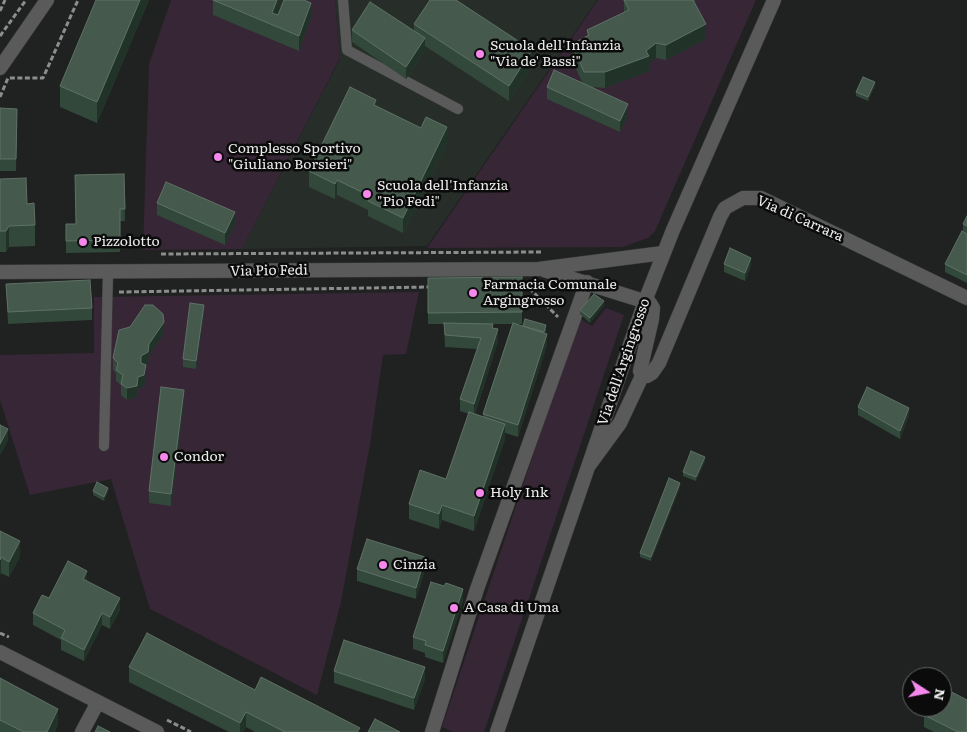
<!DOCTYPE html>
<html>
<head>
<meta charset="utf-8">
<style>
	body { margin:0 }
	#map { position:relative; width:967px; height:732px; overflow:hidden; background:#1f2220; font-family:Literata,serif }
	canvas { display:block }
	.north { position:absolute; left:902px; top:667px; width:50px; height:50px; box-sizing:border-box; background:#0a0b0a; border:1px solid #646564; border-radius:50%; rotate:101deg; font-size:14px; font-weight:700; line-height:20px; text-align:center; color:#ebeceb }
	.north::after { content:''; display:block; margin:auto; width:18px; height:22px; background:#f688ed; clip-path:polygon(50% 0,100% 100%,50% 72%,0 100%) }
</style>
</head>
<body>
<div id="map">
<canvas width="967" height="732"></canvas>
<div class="north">N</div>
</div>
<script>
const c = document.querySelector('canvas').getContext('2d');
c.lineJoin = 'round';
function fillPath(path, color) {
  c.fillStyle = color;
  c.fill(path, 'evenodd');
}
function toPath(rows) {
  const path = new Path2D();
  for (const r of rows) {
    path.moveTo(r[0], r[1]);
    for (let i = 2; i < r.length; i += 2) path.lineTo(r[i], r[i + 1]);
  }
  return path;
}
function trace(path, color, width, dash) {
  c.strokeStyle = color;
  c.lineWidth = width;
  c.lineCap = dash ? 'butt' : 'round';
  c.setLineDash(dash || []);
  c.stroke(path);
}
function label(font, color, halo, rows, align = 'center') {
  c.font = font + ' Literata,serif';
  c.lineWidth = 5;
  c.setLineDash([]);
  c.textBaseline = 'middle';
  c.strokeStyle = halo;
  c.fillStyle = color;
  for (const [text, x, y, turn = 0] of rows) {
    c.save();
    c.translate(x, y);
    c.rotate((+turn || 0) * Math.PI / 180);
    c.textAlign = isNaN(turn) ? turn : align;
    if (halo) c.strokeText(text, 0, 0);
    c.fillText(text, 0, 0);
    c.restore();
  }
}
fillPath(toPath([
	[335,0,597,0,427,246,242,249,340,59]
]), '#272e29');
fillPath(toPath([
	[171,0,335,0,340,58,242,249,143,250,149,64],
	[598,0,756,0,655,231,648,238,623,247,427,248],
	[419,292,406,354,383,355,370,444,341,602,317,695,150,609,111,479,30,495,0,400,0,355,94,353,94,297],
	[606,308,624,315,484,732,453,732,442,727,579,318,592,326]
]), '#372635');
const service = toPath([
	[343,0,347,50,458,109],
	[104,446,108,272]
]);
const minor = toPath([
	[0,68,47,0],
	[544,270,634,298,650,303,653,308,652,319,640,371,642,376,620,423,590,464],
	[0,272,539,269,663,253],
	[642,376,647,376,652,373,659,363,720,217,725,208,743,198,761,198,967,298],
	[0,652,157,732],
	[82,732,98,702],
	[432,732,477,589,587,282]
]);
const tertiary = toPath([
	[497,732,645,301,673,230,774,0]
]);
trace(service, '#3c3e3c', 11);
trace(minor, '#3c3e3c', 15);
trace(tertiary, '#3c3e3c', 15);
trace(toPath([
	[0,11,5,0],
	[0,36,26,0],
	[0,97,8,78,43,78,78,0],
	[161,254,542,252],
	[524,283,558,317],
	[119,292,430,287],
	[0,633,9,637],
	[167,720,191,732]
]), '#8c8e8d', 3, [5, 2.5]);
trace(service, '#595a59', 10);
trace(minor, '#595a59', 14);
trace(tertiary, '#595a59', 14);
fillPath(toPath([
	[149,0,97,123,60,107,60,86],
	[213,0,283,0,277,15,311,18,299,51,213,15],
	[624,0,695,0,695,3,706,39,666,60,656,58,649,63,649,71,605,88,593,87,628,115,620,132,547,99,547,87,582,82,572,60,572,44,587,36,587,30,624,13],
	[414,24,532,66,509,101,425,46,425,50,406,79,352,42,352,30,414,31],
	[875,86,868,101,856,96,856,92],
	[376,106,447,143,403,233,368,216,368,210,337,195,335,199,309,187,309,171],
	[0,108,17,120,16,171,0,171],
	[124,174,125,221,120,221,120,252,66,253,66,224,76,224],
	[0,179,27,204,35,225,35,246,9,247,6,252,0,252],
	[157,203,235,224,225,245,157,215],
	[967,216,967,234,963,232,963,224],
	[967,234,967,283,945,272,945,264],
	[724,264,751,266,745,281,724,272],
	[522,277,522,324,516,324,523,326,546,329,545,333,547,345,518,437,505,433,505,439,474,531,442,520,439,529,409,519,409,504,446,479,469,414,460,411,460,399,477,349,445,347,444,324,428,324,428,278],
	[493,324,512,324,483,414,483,417,475,414,498,341,493,328],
	[6,284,92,308,92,320,8,324],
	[604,305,590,323,580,314,580,310],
	[204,313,196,369,183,367,183,359],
	[164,333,149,356,148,364,146,365,146,377,144,387,138,389,137,397,127,400,121,395,121,385,116,381,116,373,113,370,113,358],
	[184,402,171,506,149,503,149,491],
	[858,407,909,416,900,439,858,415],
	[705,461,696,481,683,476,683,472],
	[680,487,651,561,640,557,640,553],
	[93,491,108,492,104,501,93,495],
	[0,531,20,557,9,577,1,573,0,575],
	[357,569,425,569,416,599,357,581],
	[87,581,120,610,110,629,102,625,84,661,61,650,61,640,33,625,33,613,49,598],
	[463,600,443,663,425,657,425,653,413,649,413,637],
	[129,667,255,690,360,732,255,732,246,727,243,732,229,732,129,682],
	[334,671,425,679,414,710,334,683],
	[0,678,58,724,55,732,0,732],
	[924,715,967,732,934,732,924,727]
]), '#31483a');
fillPath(toPath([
	[140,0,149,0,97,123,97,102],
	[277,0,283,0,273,25,272,13],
	[311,3,311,18,299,51,299,36],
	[706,24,706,39,666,60,666,45],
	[425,38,425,50,406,79,406,67],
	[656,43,656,58,649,63,649,71,605,88,605,72,646,51],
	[532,50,532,66,509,101,509,86],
	[875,82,875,86,868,101,868,97],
	[628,104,628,115,620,132,620,121],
	[447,127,447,143,403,233,403,218],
	[337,180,337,195,335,199,335,184],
	[235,212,235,224,225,245,225,233],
	[9,226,9,247,6,252,6,231],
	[751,258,751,266,745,281,745,273],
	[604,301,604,305,590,323,590,318],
	[204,305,204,313,196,369,196,361],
	[164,322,164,333,149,356,148,364,146,365,146,377,144,387,138,389,137,397,127,400,127,388,141,368,141,356],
	[498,329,498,341,474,416,474,404],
	[547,334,547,345,518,437,518,425],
	[184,390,184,402,171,506,171,494],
	[909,408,909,416,900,439,900,431],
	[505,424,505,439,474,531,474,516],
	[8,429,8,441,0,456,0,444],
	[705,457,705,461,696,481,696,477],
	[680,483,680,487,651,561,651,557],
	[108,488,108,492,104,501,104,497],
	[442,505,442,520,439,529,439,514],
	[20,541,20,557,9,577,9,562],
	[1,557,1,573,0,575,0,560],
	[425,557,425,569,416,599,416,588],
	[87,571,87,583,83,579],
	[463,589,463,600,443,663,443,651],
	[120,598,120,610,110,629,110,617],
	[102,613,102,625,84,661,84,650],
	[425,667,425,679,414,710,414,698],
	[58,709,58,724,55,732,47,732],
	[246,712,246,727,243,732,240,732,240,723]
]), '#213228');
const building = toPath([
	[96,0,140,0,97,102,60,86,96,0],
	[213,0,277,0,272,13,278,15,284,0,304,0,311,3,299,36,213,0],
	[430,0,456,0,532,50,509,86,414,24,430,0],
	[624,0,693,0,706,24,666,45,656,43,646,51,649,56,605,72,584,72,572,44,589,35,587,30,629,10,624,0],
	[370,2,425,38,406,67,352,30,370,2],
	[554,70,628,104,620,121,547,87,554,70],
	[863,77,875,82,868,97,856,92,863,77],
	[350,87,376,100,374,105,421,128,426,117,447,127,403,218,368,201,370,196,337,180,335,184,309,171,350,87],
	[0,108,17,109,16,159,0,159,0,108],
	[124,174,125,209,120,209,120,240,66,241,66,224,76,224,75,175,124,174],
	[26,178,27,204,34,203,35,225,9,226,6,231,0,231,0,179,26,178],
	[166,182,235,212,225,233,157,203,166,182],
	[967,216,967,226,963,224,967,216],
	[962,231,967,234,967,275,945,264,962,231],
	[730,248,751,258,745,273,724,264,730,248],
	[522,277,522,312,428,313,428,278,522,277],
	[90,280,92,308,8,312,6,284,90,280],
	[594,294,604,301,590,318,580,310,594,294],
	[190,303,204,305,196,361,183,359,190,303],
	[145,305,153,305,163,314,164,322,149,344,148,352,141,356,141,363,146,365,144,375,138,377,137,386,127,388,121,384,123,375,116,370,118,363,113,358,119,330,130,327,145,305],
	[525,319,546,325,544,332,523,326,525,319],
	[444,323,493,324,492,328,498,329,474,404,460,399,481,338,445,335,444,323],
	[513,323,547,334,518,425,483,414,513,323],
	[161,387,184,390,171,494,149,491,161,387],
	[867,387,909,408,900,431,858,407,867,387],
	[469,412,505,424,474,516,442,505,439,514,409,504,420,470,446,479,469,412],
	[0,425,8,429,0,444,0,425],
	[691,451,705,457,696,477,683,472,691,451],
	[669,478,680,483,651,557,640,553,669,478],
	[97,482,108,488,104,497,93,491,97,482],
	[0,531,20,541,9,562,1,557,0,560,0,531],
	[367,539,425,557,416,588,357,569,367,539],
	[68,561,87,571,83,579,120,598,110,617,102,613,84,650,61,638,65,630,33,613,42,595,49,598,68,561],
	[431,582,444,586,446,583,463,589,443,651,425,645,426,641,413,637,431,582],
	[147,633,255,690,261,677,360,728,357,732,285,732,246,712,240,723,129,667,147,633],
	[344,640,425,667,414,698,334,671,344,640],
	[0,678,58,709,47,732,24,732,0,720,0,678],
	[942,687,967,700,967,732,958,732,924,715,928,707,942,707,942,687],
	[375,719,400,732,368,732,375,719],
	[98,726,110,732,95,732,98,726]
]);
fillPath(building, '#455a4d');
trace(building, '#5f7166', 1);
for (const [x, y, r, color] of [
	[480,54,5,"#f688ed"],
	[218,157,5,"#f688ed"],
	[367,194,5,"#f688ed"],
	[83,242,5,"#f688ed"],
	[473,293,5,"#f688ed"],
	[164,457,5,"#f688ed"],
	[480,493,5,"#f688ed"],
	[383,565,5,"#f688ed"],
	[454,608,5,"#f688ed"]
]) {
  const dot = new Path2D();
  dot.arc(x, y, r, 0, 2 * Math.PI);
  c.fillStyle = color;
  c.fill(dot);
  trace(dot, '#0a0b0a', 2);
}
label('14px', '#ebeceb', '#0a0b0a', [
	["Scuola dell'Infanzia",490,46],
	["\"Via de' Bassi\"",490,62],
	["Complesso Sportivo",228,149],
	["\"Giuliano Borsieri\"",228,165],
	["Scuola dell'Infanzia",377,186],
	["\"Pio Fedi\"",377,202],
	["Pizzolotto",93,242],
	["Farmacia Comunale",483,285],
	["Argingrosso",483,301],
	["Condor",174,457],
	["Holy Ink",490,493],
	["Cinzia",393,565],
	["A Casa di Uma",464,608]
], 'left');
label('14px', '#ebeceb', '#0a0b0a', [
	["Via di Carrara",800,219,24],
	["Via Pio Fedi",269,271,-1],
	["Via dell'Argingrosso",624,362,-71]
]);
</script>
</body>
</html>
